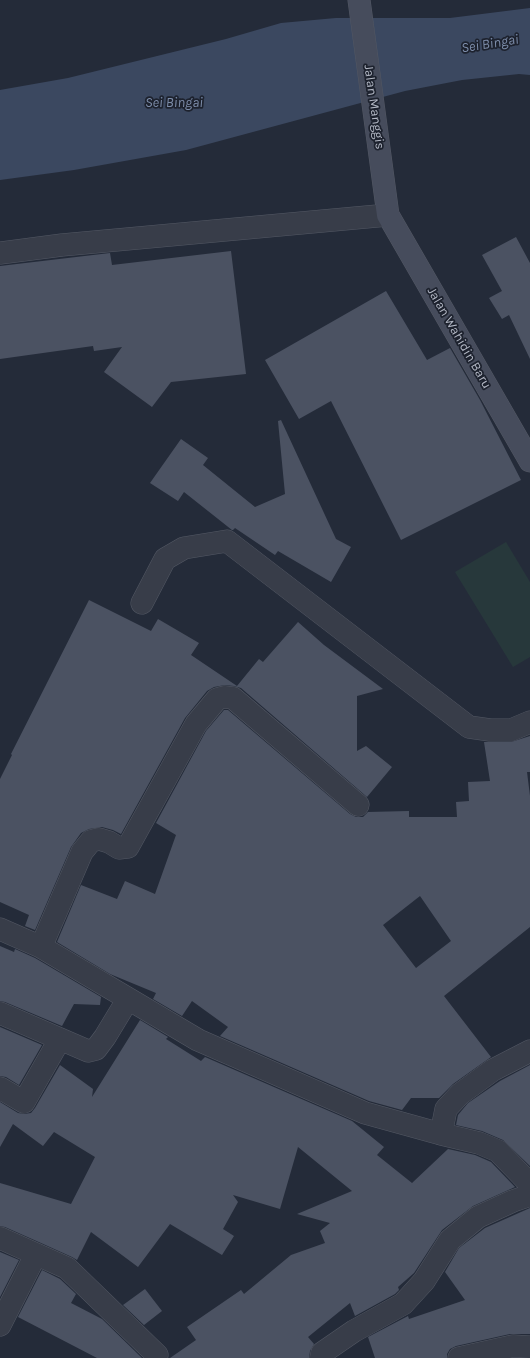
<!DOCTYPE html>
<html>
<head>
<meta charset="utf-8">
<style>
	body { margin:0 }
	canvas { display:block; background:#242b39 }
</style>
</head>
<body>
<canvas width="530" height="1358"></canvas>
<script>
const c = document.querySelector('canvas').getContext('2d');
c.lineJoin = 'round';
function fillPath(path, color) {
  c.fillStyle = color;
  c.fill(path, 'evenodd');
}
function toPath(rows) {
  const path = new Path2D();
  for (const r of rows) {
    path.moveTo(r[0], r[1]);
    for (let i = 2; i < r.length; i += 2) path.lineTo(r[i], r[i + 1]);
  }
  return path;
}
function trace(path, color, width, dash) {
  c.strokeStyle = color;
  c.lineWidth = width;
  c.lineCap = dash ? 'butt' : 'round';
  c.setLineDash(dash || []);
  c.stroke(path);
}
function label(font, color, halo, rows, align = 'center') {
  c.font = font + ' Karla,sans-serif';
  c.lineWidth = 3.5;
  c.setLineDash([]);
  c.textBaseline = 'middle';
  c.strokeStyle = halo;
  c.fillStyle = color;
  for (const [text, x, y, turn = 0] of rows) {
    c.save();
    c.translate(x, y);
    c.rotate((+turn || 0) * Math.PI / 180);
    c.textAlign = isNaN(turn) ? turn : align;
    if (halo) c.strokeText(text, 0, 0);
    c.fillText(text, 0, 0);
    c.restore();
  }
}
fillPath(toPath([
	[506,542,530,582,530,657,513,667,455,572]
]), '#27383b');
fillPath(toPath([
	[530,8,530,75,519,74,462,80,405,91,186,150,74,170,0,180,0,90,68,78,226,39,281,23,336,18,450,18]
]), '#3b4860');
fillPath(toPath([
	[516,237,530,263,530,359,509,315,502,319,489,298,502,291,482,255],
	[231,251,246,374,171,382,152,407,104,372,122,347,94,351,93,346,0,359,0,266,110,253,112,265],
	[386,291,427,360,450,348,480,400,521,480,401,540,331,401,299,419,265,360],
	[281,420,336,539,351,547,331,582,278,551,275,555,235,528,233,530,232,530,184,492,178,501,150,483,181,439,208,458,203,465,255,507,285,494,278,421],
	[89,600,151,631,158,619,199,643,191,655,237,686,259,659,263,662,298,622,324,645,383,689,357,696,357,751,366,746,392,767,367,797,241,688,234,686,225,685,214,687,207,691,185,718,121,834,113,830,102,827,89,829,81,833,71,847,35,930,25,926,29,915,0,902,0,779,12,755,11,754],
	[224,710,228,710,350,814,356,817,363,817,368,812,409,811,409,817,457,817,456,802,469,801,468,782,490,781,484,742,511,742,530,736,530,772,527,772,530,796,530,927,444,996,491,1057,453,1084,439,1098,411,1098,402,1110,369,1101,220,1036,228,1027,192,1001,182,1016,153,999,156,993,110,974,57,942,81,885,117,899,125,881,155,894,176,835,156,823,206,731],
	[420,896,451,941,416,968,383,925],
	[0,946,14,952,15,949,35,958,101,997,100,1005,74,1004,62,1026,5,1002,0,1001],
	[140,1020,168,1037,166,1039,201,1061,205,1057,352,1121,384,1147,377,1155,412,1183,448,1149,475,1155,491,1162,515,1187,473,1206,442,1230,414,1273,398,1287,399,1290,395,1294,355,1316,350,1303,308,1337,314,1344,310,1351,309,1358,170,1358,196,1340,187,1327,241,1290,244,1294,291,1255,325,1243,320,1231,330,1223,297,1214,352,1191,298,1147,280,1209,233,1195,238,1202,223,1229,234,1236,222,1255,170,1224,138,1267,91,1232,77,1260,72,1257,41,1243,5,1227,0,1226,0,1183,71,1204,95,1157,54,1132,43,1146,13,1124,0,1147,0,1102,18,1113,24,1114,31,1113,35,1108,60,1065,93,1089,92,1097],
	[0,1027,42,1045,19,1085,6,1077,0,1076],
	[530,1065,530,1166,503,1140,482,1131,456,1125,458,1115,468,1103,500,1081],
	[530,1208,530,1334,510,1334,456,1346,450,1349,447,1354,447,1358,375,1358,368,1337,408,1316,409,1319,465,1300,445,1272,459,1248,485,1228],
	[0,1252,19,1260,0,1297],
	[42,1270,60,1279,76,1294,71,1303,102,1319,142,1358,97,1358,18,1317],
	[145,1289,162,1311,144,1325,123,1305]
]), '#4b5262');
const street = toPath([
	[0,253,62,245,388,215],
	[142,603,165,559,184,548,227,541,469,727,490,730,511,730,530,722],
	[0,929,41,947,198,1040,365,1113,441,1134,479,1143,498,1151,530,1184],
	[41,947,82,852,91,841,99,839,109,842,119,848,128,847,196,724,217,699,224,697,233,698,358,805],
	[0,1013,88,1051,96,1049,105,1037,128,999],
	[0,1088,24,1102,60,1039],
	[441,1134,446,1109,460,1094,493,1070,530,1051],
	[0,1238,67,1268,157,1355],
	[0,1325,36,1254],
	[321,1358,322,1353,354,1331,403,1304,424,1281,450,1240,478,1217,513,1201,530,1195],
	[459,1358,513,1346,530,1347]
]);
const secondary = toPath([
	[359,0,388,215,530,461]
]);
trace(street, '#535864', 23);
trace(secondary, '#535864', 23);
trace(street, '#383d49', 22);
trace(secondary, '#464c5c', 22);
label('13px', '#b3b8c5', '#1d222e', [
	["Jalan Manggis",374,107,82],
	["Jalan Wahidin Baru",459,338,60]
]);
label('italic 14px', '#7d8daa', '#1d222e', [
	["Sei Bingai",490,44,-9],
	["Sei Bingai",174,103]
]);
</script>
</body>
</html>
